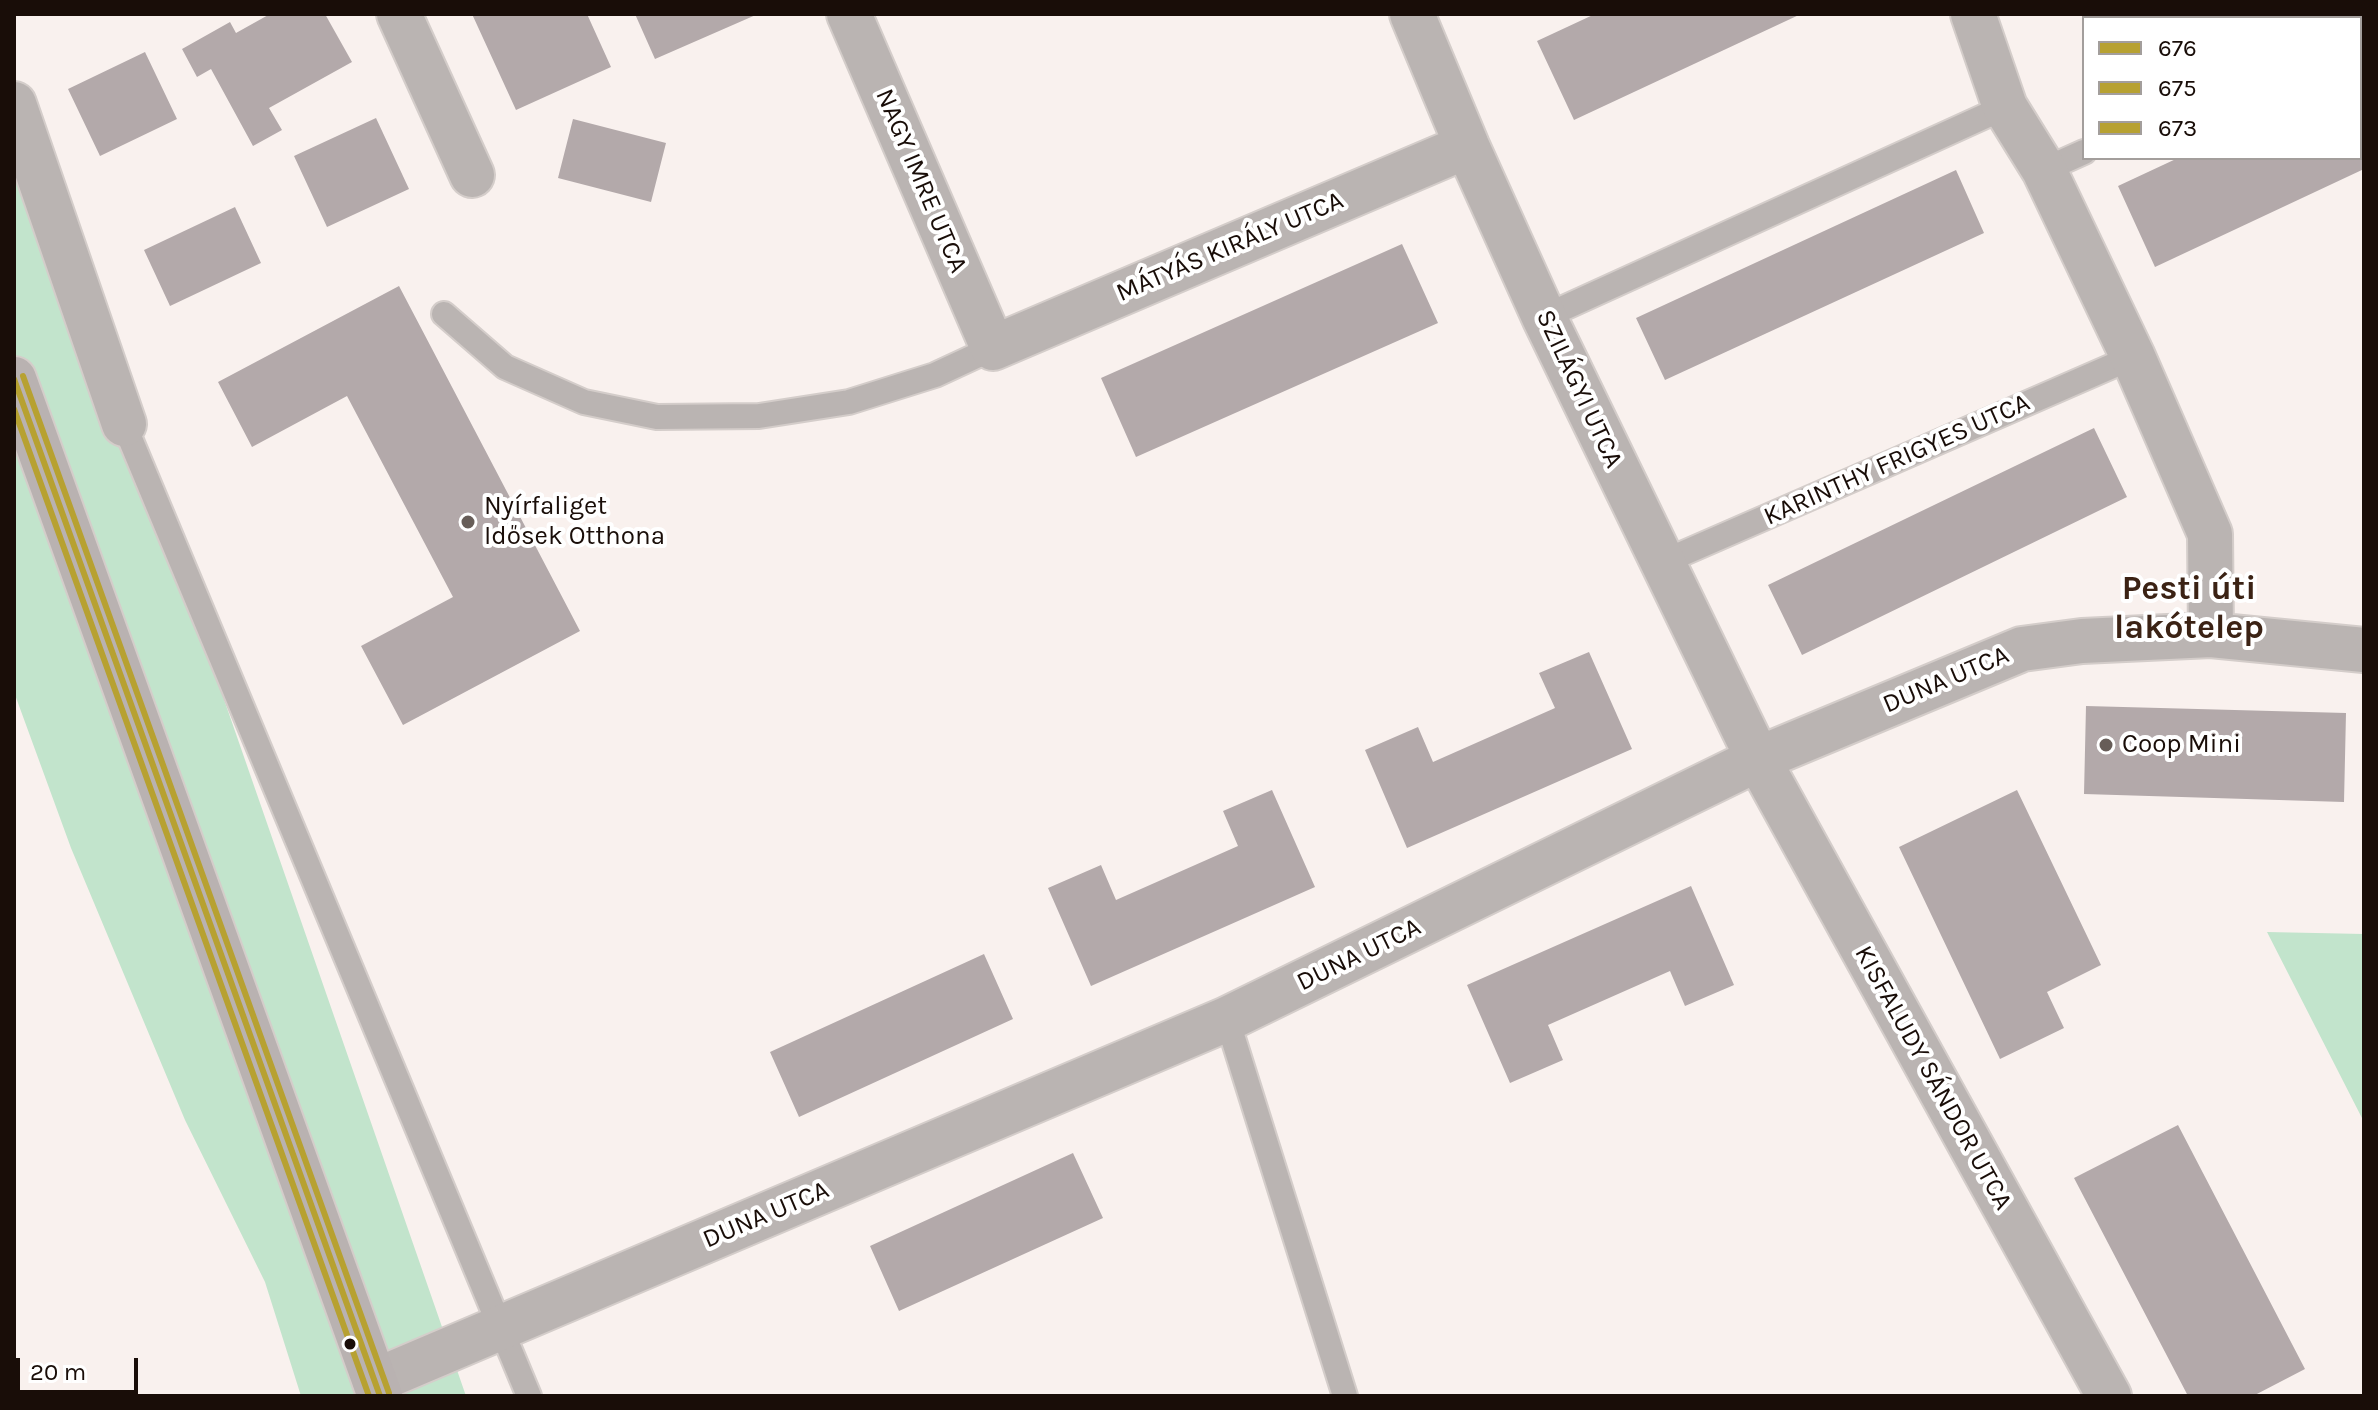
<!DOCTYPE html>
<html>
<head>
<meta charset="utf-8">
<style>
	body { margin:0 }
	#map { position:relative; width:2378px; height:1410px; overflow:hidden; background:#f9f1ee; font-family:Karla,sans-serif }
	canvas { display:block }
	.frame { position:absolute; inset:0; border:16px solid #190d08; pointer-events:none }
	.legend { position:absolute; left:2082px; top:16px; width:280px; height:144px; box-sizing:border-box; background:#fff; border:2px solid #a39e9c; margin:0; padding:10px 14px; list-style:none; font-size:24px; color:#190d08 }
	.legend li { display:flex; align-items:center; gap:16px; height:40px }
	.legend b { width:40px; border:2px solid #a39e9c }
	.scale { position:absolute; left:16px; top:1358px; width:122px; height:36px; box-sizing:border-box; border:4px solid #190d08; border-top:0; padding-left:10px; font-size:24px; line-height:28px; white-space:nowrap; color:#190d08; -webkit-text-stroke:6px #fff; paint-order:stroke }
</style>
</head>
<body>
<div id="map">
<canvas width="2378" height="1410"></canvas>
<div class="frame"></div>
<ul class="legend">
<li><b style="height:10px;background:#b7a131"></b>676</li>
<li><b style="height:10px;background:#b7a131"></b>675</li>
<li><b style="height:10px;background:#b7a131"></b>673</li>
</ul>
<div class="scale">20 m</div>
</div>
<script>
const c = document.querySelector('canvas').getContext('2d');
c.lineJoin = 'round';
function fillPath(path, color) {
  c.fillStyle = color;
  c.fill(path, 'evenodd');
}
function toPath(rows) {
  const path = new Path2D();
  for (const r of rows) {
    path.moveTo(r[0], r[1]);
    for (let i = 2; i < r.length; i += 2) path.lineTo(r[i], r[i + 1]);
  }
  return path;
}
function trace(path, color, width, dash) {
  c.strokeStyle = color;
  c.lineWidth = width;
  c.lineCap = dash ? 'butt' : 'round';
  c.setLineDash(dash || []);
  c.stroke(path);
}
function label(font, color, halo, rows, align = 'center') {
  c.font = font + ' Karla,sans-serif';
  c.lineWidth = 8;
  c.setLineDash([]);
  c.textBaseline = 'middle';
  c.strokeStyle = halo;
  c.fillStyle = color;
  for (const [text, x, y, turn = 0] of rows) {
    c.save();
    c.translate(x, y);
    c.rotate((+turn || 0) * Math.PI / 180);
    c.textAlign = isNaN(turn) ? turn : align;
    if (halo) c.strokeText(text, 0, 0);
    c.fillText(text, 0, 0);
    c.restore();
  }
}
fillPath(toPath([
	[14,115,145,472,466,1396,301,1396,265,1282,185,1120,71,848,14,692],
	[2267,932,2364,934,2364,1122]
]), '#c2e4cc');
fillPath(toPath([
	[270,14,325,14,352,62,269,108,282,130,253,146,211,69,197,77,182,49,230,22,236,33],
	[472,14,587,14,611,67,516,110],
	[635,14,758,14,655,59],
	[1595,14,1801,14,1574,120,1537,41],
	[145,52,177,119,100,156,68,89],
	[2364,71,2364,169,2155,267,2118,186,2178,158,2360,158,2360,73],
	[376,118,409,189,327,227,294,156],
	[573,119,666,143,651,202,558,178],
	[1956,170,1984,233,1665,380,1636,318],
	[235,207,261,263,170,306,144,250],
	[1402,244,1438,323,1136,457,1101,378],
	[399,286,580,631,403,725,361,646,453,597,347,396,252,447,218,382],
	[2094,428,2127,497,1802,655,1768,585],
	[1589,652,1632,749,1407,848,1365,750,1418,727,1433,762,1555,708,1539,673],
	[2086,706,2346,713,2344,802,2084,794],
	[1272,790,1315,887,1091,986,1048,888,1101,865,1116,900,1238,846,1223,811],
	[2017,790,2101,965,2047,992,2064,1028,2000,1059,1899,847],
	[1691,886,1734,985,1685,1006,1670,971,1548,1025,1563,1060,1510,1083,1467,985],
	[984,954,1013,1019,799,1117,770,1052],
	[2178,1125,2305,1369,2253,1396,2188,1396,2074,1178],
	[1073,1153,1103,1218,899,1311,870,1246]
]), '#b3a9aa');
const lane = toPath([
	[2360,28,2364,26],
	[2044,170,2084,152],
	[444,314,505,367,584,402,657,417,759,416,849,402,935,375,993,348],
	[1544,317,2005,107],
	[124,424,529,1396],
	[1661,563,2133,357],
	[1227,1019,1345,1396]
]);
const street = toPath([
	[399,14,472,175],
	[849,14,993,348,1467,146],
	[1412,14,1467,146,1544,317,1758,759,2109,1396],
	[1973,14,2005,107,2044,170,2133,357,2210,534,2211,635],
	[14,104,124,424],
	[375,1381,1227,1019,1758,759,2022,649,2082,641,2211,635,2364,650]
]);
const secondary = toPath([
	[14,379,380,1396]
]);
trace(lane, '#d4cdca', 28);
trace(street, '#d4cdca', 48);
trace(secondary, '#d4cdca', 48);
trace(lane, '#bab4b2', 24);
trace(street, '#bab4b2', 44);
trace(secondary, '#b9b2b1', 44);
trace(toPath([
	[14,379,380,1396]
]), '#b7a131', 6);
trace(toPath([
	[14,409,369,1396]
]), '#b7a131', 6);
trace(toPath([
	[23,376,389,1393]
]), '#b7a131', 6);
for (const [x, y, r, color] of [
	[468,522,8,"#675d58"],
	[2106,745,8,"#675d58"],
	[350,1344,7,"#190d08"]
]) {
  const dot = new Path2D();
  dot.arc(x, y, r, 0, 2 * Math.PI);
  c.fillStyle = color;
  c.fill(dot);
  trace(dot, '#fff', 3);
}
label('26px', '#190d08', '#fff', [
	["NAGY IMRE UTCA",921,181,67],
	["MÁTYÁS KIRÁLY UTCA",1230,247,-23],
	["SZILÁGYI UTCA",1579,389,65],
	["KARINTHY FRIGYES UTCA",1897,460,-24],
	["DUNA UTCA",1946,680,-23],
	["DUNA UTCA",1359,955,-26],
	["KISFALUDY SÁNDOR UTCA",1933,1078,61],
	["DUNA UTCA",766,1215,-23]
]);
label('26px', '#190d08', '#fff', [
	["Nyírfaliget",484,507],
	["Idősek Otthona",484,537],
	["Coop Mini",2122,745]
], 'left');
label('bold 34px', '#3b2214', '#fff', [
	["Pesti úti",2189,589],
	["lakótelep",2189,628]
]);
</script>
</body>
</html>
